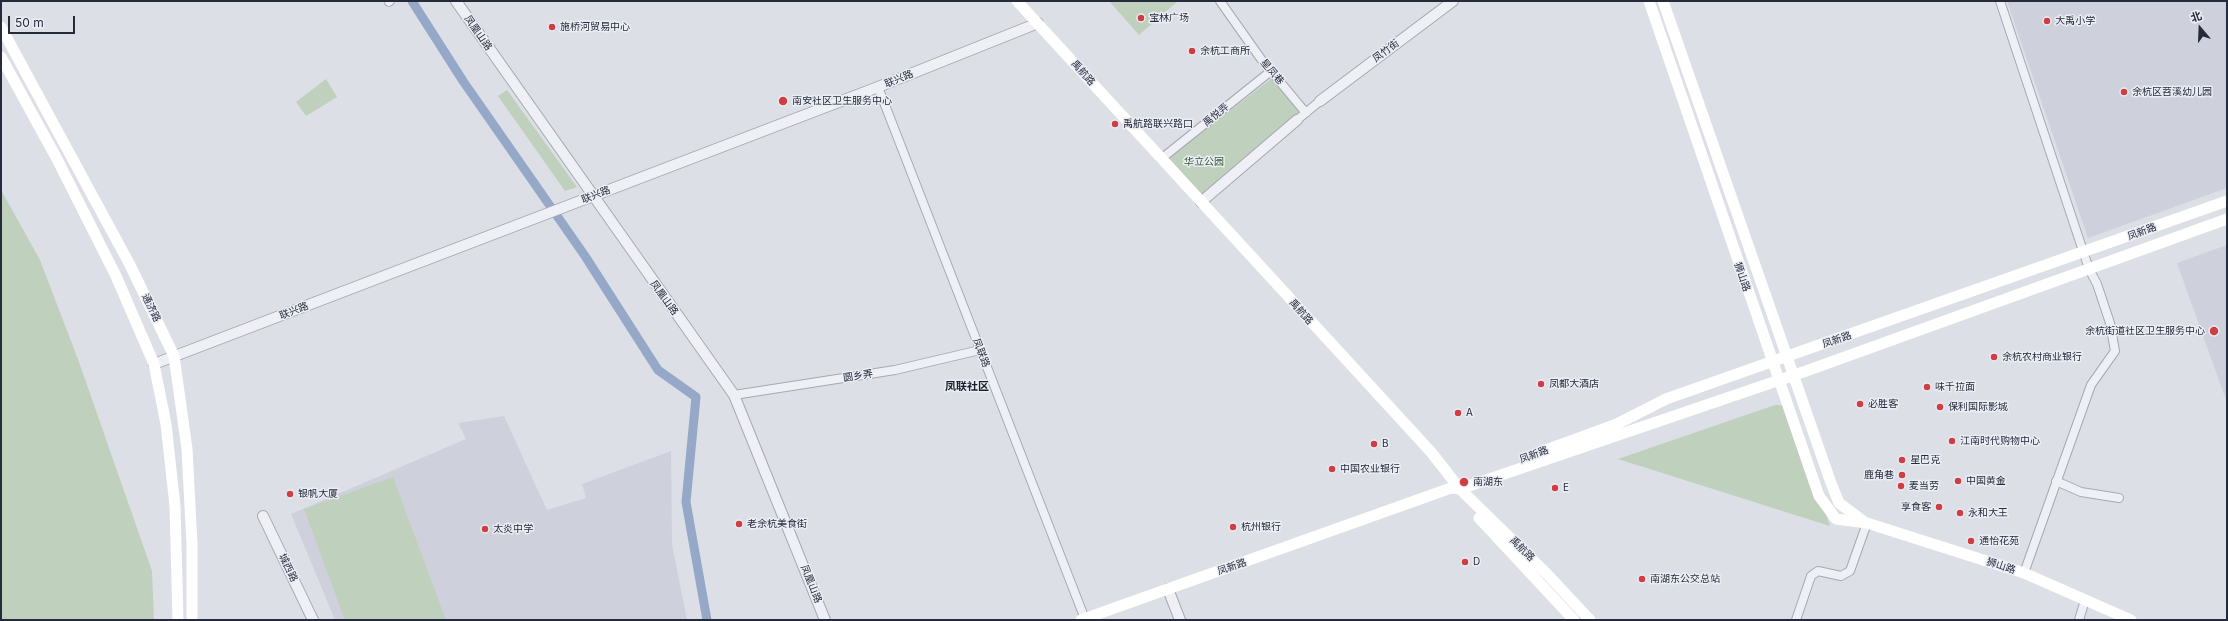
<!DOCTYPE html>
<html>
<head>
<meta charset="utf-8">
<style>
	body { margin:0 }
	#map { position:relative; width:2228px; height:621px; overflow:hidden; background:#dcdfe6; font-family:Inter,"Noto Sans SC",sans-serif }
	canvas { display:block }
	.frame { position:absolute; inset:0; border:2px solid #262b3c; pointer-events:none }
	.north { position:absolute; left:2180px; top:8px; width:40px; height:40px; -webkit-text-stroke:3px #ebeef4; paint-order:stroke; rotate:341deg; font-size:11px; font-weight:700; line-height:16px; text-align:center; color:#262b3c }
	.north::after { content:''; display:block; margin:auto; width:14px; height:18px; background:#262b3c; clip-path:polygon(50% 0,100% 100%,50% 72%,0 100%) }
	.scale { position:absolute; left:8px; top:16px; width:67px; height:18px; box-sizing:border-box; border:2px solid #262b3c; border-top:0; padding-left:5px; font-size:12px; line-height:14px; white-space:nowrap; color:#262b3c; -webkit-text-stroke:3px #ebeef4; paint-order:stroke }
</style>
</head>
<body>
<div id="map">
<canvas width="2228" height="621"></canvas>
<div class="frame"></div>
<div class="north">北</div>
<div class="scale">50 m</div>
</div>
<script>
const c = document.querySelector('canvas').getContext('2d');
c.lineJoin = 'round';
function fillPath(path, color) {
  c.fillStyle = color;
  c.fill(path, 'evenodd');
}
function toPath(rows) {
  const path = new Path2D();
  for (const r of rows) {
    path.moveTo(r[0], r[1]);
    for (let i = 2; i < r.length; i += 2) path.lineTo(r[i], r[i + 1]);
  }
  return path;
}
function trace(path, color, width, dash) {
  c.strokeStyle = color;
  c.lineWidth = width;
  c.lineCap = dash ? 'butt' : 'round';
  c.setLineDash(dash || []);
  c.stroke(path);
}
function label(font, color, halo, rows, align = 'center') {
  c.font = font + ' Inter,"Noto Sans SC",sans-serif';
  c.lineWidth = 3;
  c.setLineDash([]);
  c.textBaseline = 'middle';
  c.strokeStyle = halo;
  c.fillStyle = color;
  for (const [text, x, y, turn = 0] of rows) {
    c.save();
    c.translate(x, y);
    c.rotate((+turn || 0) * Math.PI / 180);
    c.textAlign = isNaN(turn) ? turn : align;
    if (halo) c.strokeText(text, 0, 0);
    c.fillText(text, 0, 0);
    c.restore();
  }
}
fillPath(toPath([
	[2007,1,2227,1,2227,188,2088,238],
	[2227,245,2227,399,2226,400,2177,263],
	[504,416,547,510,586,498,582,484,671,451,672,544,687,620,335,620,291,514,466,439,458,423]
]), '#ced1db');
fillPath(toPath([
	[1109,1,1178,1,1139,35],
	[326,79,337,97,306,116,296,102],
	[1271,79,1304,109,1202,196,1166,160],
	[507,90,577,187,565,191,498,96],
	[1,190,40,260,79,362,152,571,154,620,1,620],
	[1775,405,1786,405,1792,416,1830,526,1618,459],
	[393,477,404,507,446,620,345,620,304,509]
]), '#bfd0bd');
trace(toPath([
	[412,1,463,81,585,256,658,370,696,397,686,502,707,620]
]), '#96a8c7', 9);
const minor = toPath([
	[1220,1,1261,59,1306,113],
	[2000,1,2089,269,2097,284,2110,323,2115,351,2091,385,2024,573],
	[389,2,390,1],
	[878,87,1085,619],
	[1297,120,1320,101],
	[1161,159,1271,71],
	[734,395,895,370,980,350],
	[2056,481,2081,492,2119,498],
	[1796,620,1811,576,1818,571,1841,576,1850,571,1867,523],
	[2079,620,2085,600]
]);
const tertiary = toPath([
	[456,1,734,395,825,620],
	[1320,101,1453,1],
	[1201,202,1297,120],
	[154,364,878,87,1038,23],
	[263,516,313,620],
	[1168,589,1180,620]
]);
trace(minor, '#a5a9b3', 10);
trace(tertiary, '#a5a9b3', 12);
trace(minor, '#eef0f5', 8);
trace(tertiary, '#eef0f5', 10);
trace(toPath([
	[1017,1,1431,452,1460,489,1548,575,1590,620],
	[1649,1,1819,496,1836,519,1867,523,2024,573,2131,620],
	[1663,1,1831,483,1839,503,1863,521],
	[1,27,129,263,174,356,187,449,192,544,192,620],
	[1,57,57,159,116,276,154,364,166,424,175,506,178,620],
	[1538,453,1617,424,1666,399,2227,201],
	[1479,518,1574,620],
	[1081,620,1451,488,1460,489,1809,370,2227,219]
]), '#fff', 11);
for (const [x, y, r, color] of [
	[1141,18,4,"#ce3e42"],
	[2047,21,4,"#ce3e42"],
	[552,27,4,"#ce3e42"],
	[1192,51,4,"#ce3e42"],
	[2124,92,4,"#ce3e42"],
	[783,101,5,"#ce3e42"],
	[1115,124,4,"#ce3e42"],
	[2214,331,5,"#ce3e42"],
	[1994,357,4,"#ce3e42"],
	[1541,384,4,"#ce3e42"],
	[1927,387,4,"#ce3e42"],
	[1860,404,4,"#ce3e42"],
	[1940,407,4,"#ce3e42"],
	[1458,413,4,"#ce3e42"],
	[1952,441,4,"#ce3e42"],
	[1374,444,4,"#ce3e42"],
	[1902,460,4,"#ce3e42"],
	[1332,469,4,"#ce3e42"],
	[1902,475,4,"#ce3e42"],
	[1958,481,4,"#ce3e42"],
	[1464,482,5,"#ce3e42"],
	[1901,486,4,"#ce3e42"],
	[1555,488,4,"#ce3e42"],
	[290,494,4,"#ce3e42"],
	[1939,507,4,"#ce3e42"],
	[1960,513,4,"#ce3e42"],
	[739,524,4,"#ce3e42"],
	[1233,527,4,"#ce3e42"],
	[485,529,4,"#ce3e42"],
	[1971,541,4,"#ce3e42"],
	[1465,562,4,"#ce3e42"],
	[1642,579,4,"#ce3e42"]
]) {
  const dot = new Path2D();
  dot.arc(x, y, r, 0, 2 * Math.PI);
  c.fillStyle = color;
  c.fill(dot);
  trace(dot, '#ebeef4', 1.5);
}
label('10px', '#262b3c', '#ebeef4', [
	["宝林广场",1149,18],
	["大禹小学",2055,21],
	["施桥河贸易中心",560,27],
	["余杭工商所",1200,51],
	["余杭区苕溪幼儿园",2132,92],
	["南安社区卫生服务中心",792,101],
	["禹航路联兴路口",1123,124],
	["余杭街道社区卫生服务中心",2205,331,"right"],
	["余杭农村商业银行",2002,357],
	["凤都大酒店",1549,384],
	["味千拉面",1935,387],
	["必胜客",1868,404],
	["保利国际影城",1948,407],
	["A",1466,413],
	["江南时代购物中心",1960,441],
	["B",1382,444],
	["星巴克",1910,460],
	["中国农业银行",1340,469],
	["鹿角巷",1894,475,"right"],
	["中国黄金",1966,481],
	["南湖东",1473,482],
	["麦当劳",1909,486],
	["E",1563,488],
	["银帆大厦",298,494],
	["享食客",1931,507,"right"],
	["永和大王",1968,513],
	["老余杭美食街",747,524],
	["杭州银行",1241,527],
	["太炎中学",493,529],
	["通怡花苑",1979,541],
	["D",1473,562],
	["南湖东公交总站",1650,579]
], 'left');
label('10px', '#262b3c', '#ebeef4', [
	["凤凰山路",478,33,55],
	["凤竹街",1386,51,-37],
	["星凤巷",1272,72,49],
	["禹航路",1083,73,48],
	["联兴路",899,79,-22],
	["禹悦弄",1216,115,-39],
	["联兴路",596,195,-21],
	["凤新路",2142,232,-20],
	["狮山路",1742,277,71],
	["凤凰山路",664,298,54],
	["通济路",151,308,64],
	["联兴路",294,311,-21],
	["禹航路",1301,312,48],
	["凤新路",1837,340,-19],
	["凤联路",981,353,69],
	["圆乡弄",858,376,-9],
	["凤新路",1534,455,-20],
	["禹航路",1522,549,44],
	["狮山路",2001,566,18],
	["凤新路",1232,567,-19],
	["城西路",288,568,64],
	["凤凰山路",811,584,68]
]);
label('10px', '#355833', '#ebeef4', [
	["华立公园",1204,162]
]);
label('bold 11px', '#181d2d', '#ebeef4', [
	["凤联社区",967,387]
]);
</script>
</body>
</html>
